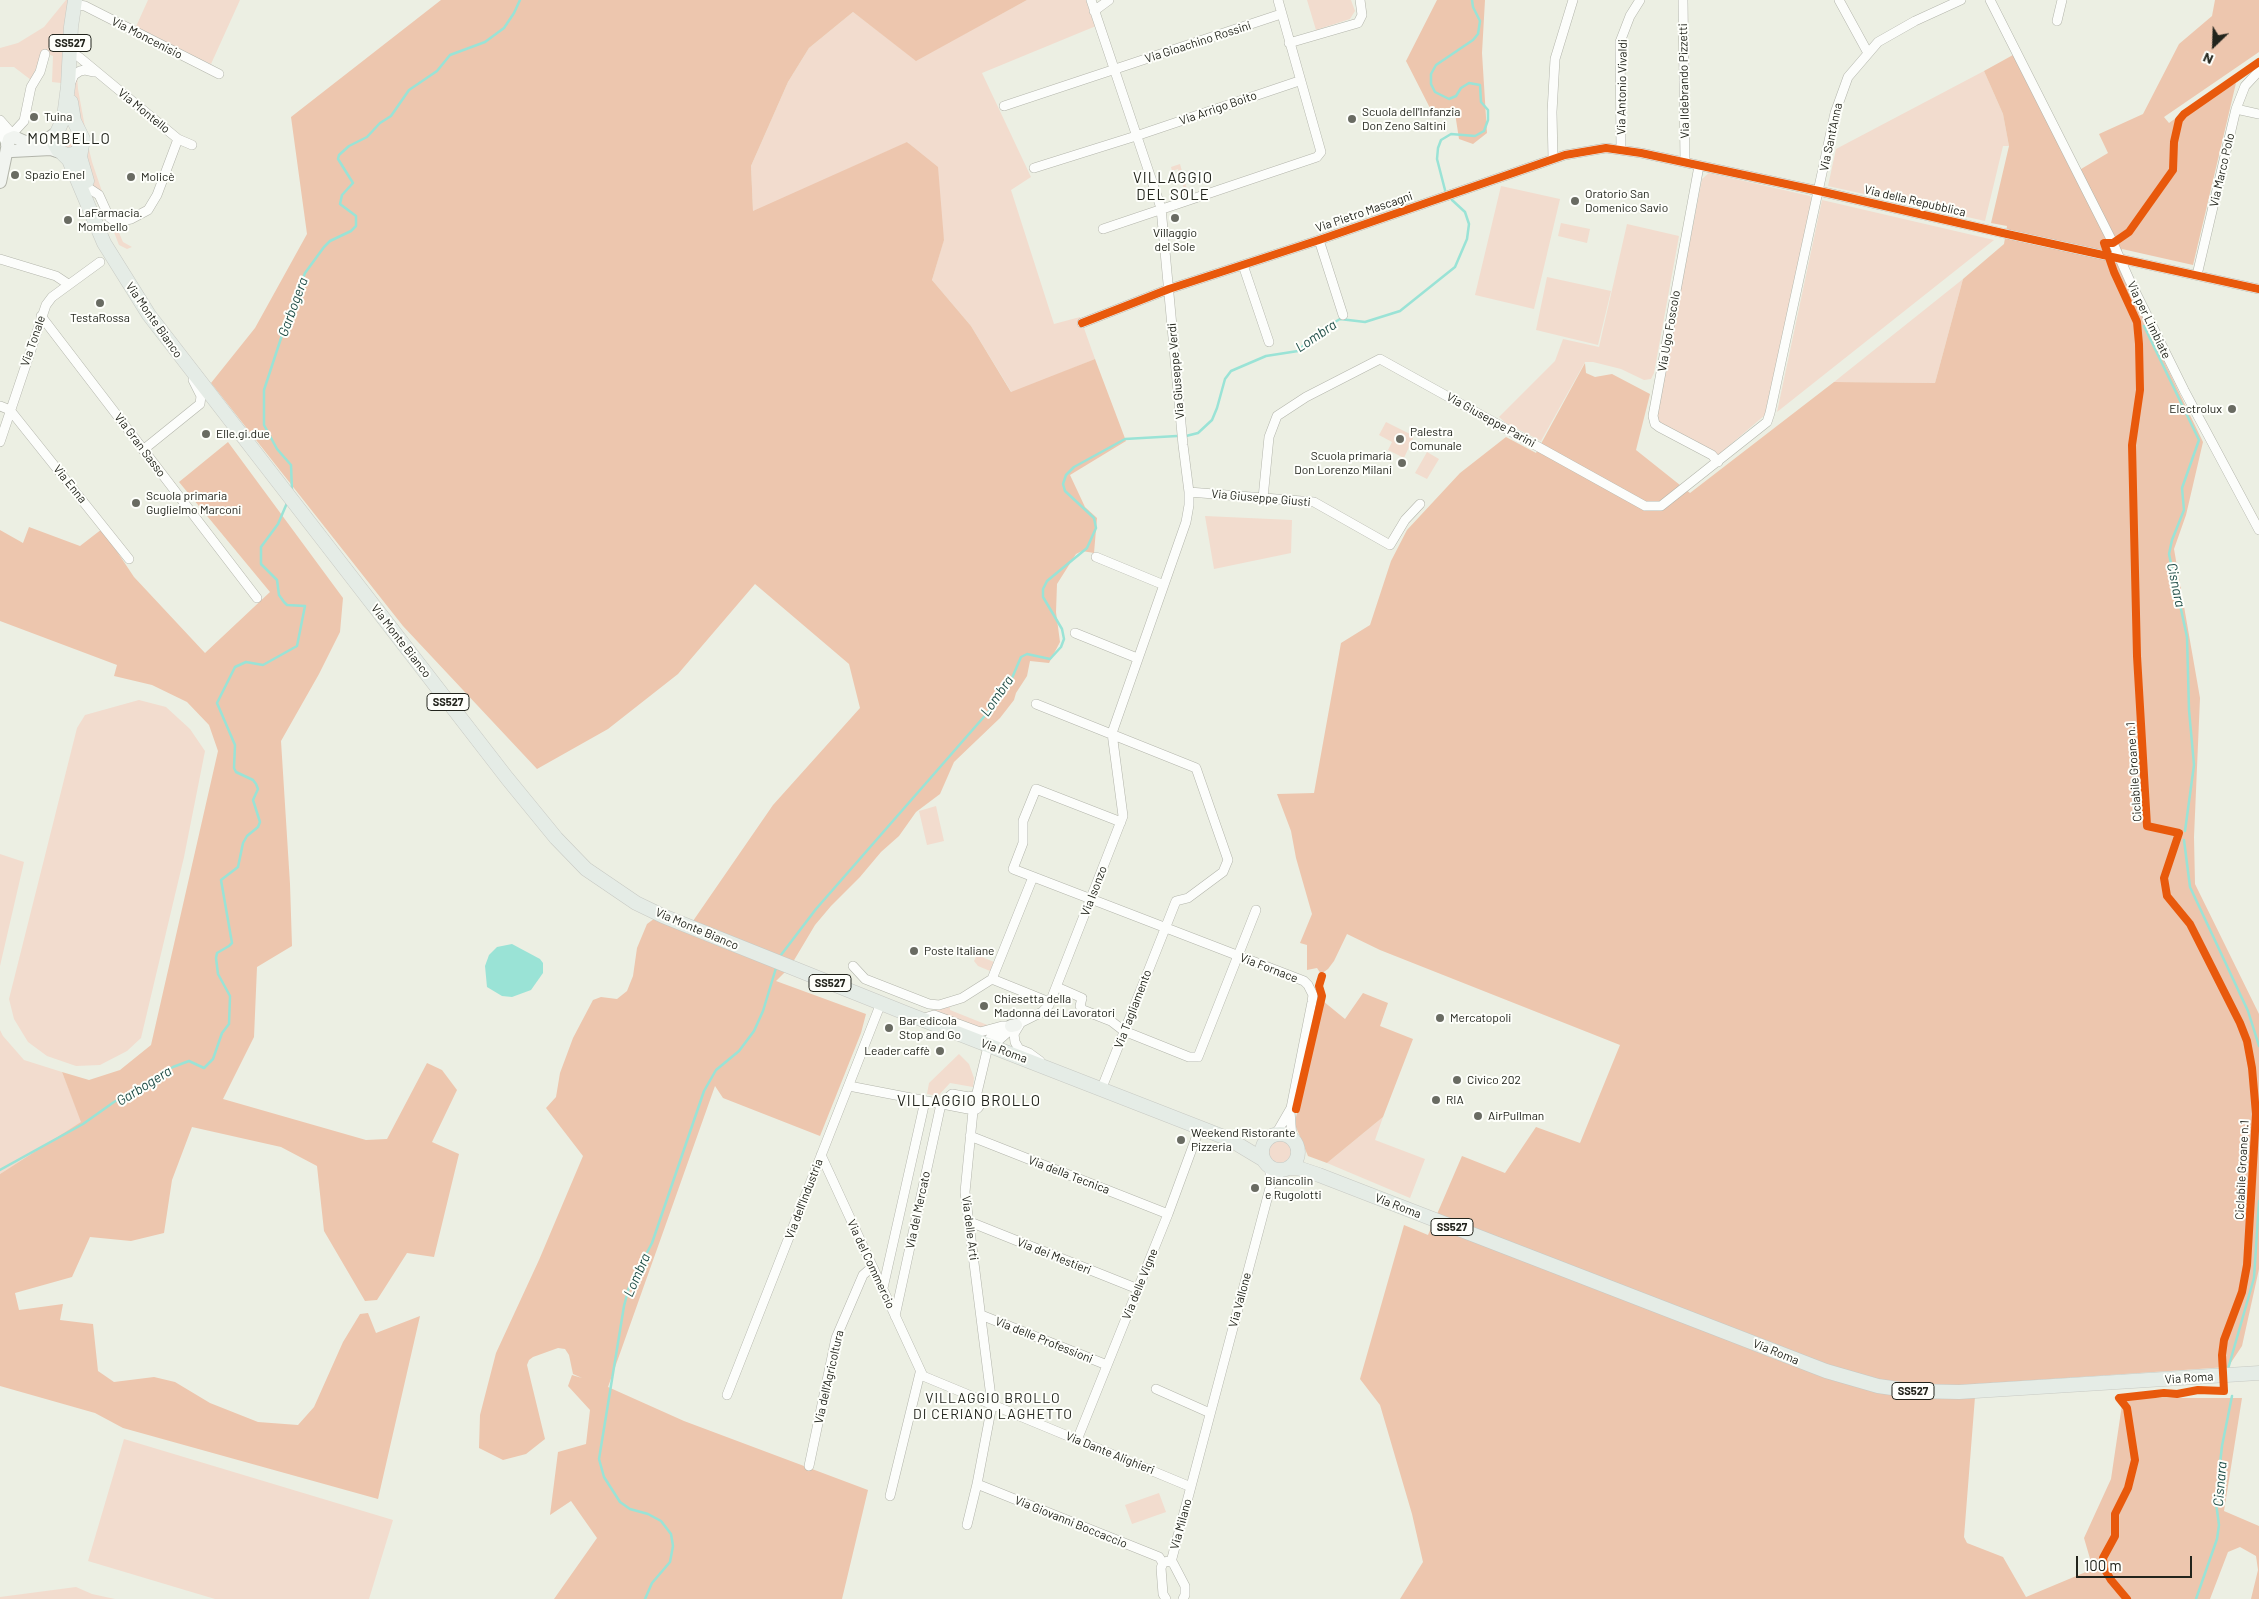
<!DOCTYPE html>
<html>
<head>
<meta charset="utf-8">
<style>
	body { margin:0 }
	#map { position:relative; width:2259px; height:1599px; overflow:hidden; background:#ecefe3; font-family:Barlow,sans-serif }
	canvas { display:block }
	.north { position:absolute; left:2189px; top:20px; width:50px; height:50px; -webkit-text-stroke:4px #fefffb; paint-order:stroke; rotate:204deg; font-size:14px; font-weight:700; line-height:20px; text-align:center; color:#22241c }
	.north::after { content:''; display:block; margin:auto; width:18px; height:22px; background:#22241c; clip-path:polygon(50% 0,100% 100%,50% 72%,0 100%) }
	.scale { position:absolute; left:2076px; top:1556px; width:116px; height:22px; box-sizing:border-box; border:2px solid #22241c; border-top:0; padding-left:6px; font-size:15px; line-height:18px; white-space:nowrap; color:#22241c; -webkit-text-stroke:4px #fefffb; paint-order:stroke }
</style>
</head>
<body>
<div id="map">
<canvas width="2259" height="1599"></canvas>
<div class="north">N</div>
<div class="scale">100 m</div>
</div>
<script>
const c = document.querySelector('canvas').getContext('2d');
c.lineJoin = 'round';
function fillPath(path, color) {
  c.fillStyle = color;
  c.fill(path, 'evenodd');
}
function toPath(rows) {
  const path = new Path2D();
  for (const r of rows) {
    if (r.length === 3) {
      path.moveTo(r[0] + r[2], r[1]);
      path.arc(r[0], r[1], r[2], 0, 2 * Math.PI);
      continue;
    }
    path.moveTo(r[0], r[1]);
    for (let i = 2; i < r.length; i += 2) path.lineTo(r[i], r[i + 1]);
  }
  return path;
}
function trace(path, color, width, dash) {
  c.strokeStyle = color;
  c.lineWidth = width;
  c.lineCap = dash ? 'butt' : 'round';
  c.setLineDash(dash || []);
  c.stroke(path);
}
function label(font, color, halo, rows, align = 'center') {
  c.font = font + ' Barlow,sans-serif';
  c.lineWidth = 4;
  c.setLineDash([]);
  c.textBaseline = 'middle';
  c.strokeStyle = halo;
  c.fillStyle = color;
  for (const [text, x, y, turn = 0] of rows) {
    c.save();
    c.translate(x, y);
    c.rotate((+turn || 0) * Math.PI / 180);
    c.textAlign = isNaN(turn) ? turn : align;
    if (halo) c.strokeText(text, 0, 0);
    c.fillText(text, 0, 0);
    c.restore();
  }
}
fillPath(toPath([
	[66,0,70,0,61,83,52,82,53,56,43,52,31,80,14,67,0,67,0,48,18,43,44,27],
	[148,0,240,0,211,64,134,31],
	[1027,0,1087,0,1096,26,982,73,1031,177,1011,190,1054,324,1080,317,1095,359,1012,393,971,326,932,280,944,239,908,142,753,212,751,166,788,82,809,48,853,12,916,60],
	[1307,0,1351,0,1355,11,1350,19,1316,30],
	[1984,71,2003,114,2009,146,2003,146,1985,221,1828,186,1836,149],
	[77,76,78,89,86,133,75,114,74,83],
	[69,141,8],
	[87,141,92,162,109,212,94,187,85,164],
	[1180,164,1188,193,1180,195,1179,191,1184,189,1178,169,1172,171,1171,167],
	[1709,173,1810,196,1812,201,1765,415,1717,456,1658,423,1656,416,1702,179],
	[1501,186,1560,199,1534,309,1475,295],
	[1822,200,1994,240,1777,412],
	[110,222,117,228,123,242,132,247,127,249,119,245],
	[1561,223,1590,229,1587,243,1558,236],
	[1627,224,1679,236,1654,373,1651,379,1644,380,1621,369,1593,362,1585,362,1541,441,1506,423,1499,417,1555,361,1563,339,1599,347],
	[1547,277,1611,291,1598,345,1536,330],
	[1963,279,1935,383,1834,382],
	[1386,422,1414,436,1404,458,1388,450,1392,442,1379,435],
	[1427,452,1439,459,1427,479,1415,473],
	[1205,516,1292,520,1291,553,1214,569],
	[139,700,166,707,190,729,205,751,184,857,141,1038,127,1051,100,1065,76,1066,47,1056,28,1042,14,1019,9,999,77,728,85,715],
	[936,806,944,841,927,845,919,811],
	[0,854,24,862,0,966],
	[977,955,994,962,990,971,978,966,974,961],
	[950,1007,950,1010,990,1026,981,1028,932,1011],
	[0,1030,3,1036,24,1060,62,1072,82,1122,0,1174],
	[959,1054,969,1064,974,1078,973,1087,950,1083,938,1096,927,1094,929,1083],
	[1383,1117,1375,1140,1425,1159,1410,1198,1327,1163],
	[1279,1151,12],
	[124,1439,393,1520,369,1599,215,1599,88,1561],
	[1159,1493,1166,1512,1132,1524,1125,1505],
	[76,1587,92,1594,115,1599,0,1599,0,1597]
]), '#f2dcce');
fillPath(toPath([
	[441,0,1027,0,916,61,853,12,809,48,788,82,751,166,753,211,907,142,938,167,944,240,932,280,971,326,1011,392,1095,359,1126,441,1070,475,1085,507,1097,518,1094,553,1082,551,1076,554,1057,584,1056,612,1060,642,1049,663,1030,661,1027,676,1016,693,1014,700,1000,718,954,762,940,794,916,812,899,836,881,852,860,877,831,906,815,925,790,967,776,981,866,1014,861,1033,820,1136,723,1098,715,1086,608,1387,684,1421,868,1490,842,1599,554,1599,597,1538,571,1501,550,1515,558,1452,586,1444,590,1410,568,1386,572,1375,582,1378,573,1374,569,1355,565,1349,558,1348,533,1357,529,1360,527,1365,545,1439,526,1454,503,1460,479,1448,480,1415,496,1353,539,1260,583,1156,546,1108,556,1097,560,1073,573,1038,593,1000,601,997,617,999,627,991,633,976,637,948,647,924,655,918,668,922,675,913,693,921,773,805,860,708,849,664,755,584,678,674,608,729,537,769,403,626,211,383,255,328,307,234,291,117],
	[1437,0,1485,0,1482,53,1487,133,1473,144,1459,139,1455,113,1430,108,1406,61],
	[2215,0,2259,0,2259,52,2164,117,2169,123,2176,118,2181,121,2210,97,2236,83,2193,265,2122,249,2118,266,2203,442,2186,515,2174,549,2200,698,2194,837,2195,884,2259,1014,2259,1269,2242,1346,2228,1367,1976,1384,1964,1537,1967,1543,2003,1557,2026,1597,2093,1569,2084,1538,2111,1479,2123,1398,2242,1398,2224,1511,2259,1526,2259,1599,2251,1599,2258,1570,2256,1556,2240,1547,2228,1552,2210,1599,1400,1599,1423,1562,1412,1514,1380,1405,1360,1379,1404,1225,1428,1235,1462,1156,1505,1173,1536,1127,1580,1143,1620,1045,1380,950,1347,934,1334,961,1328,969,1321,974,1317,968,1307,970,1307,945,1300,943,1312,914,1296,858,1291,831,1277,794,1314,793,1341,643,1370,625,1391,561,1407,530,1460,473,1506,437,1536,453,1585,363,1586,373,1595,377,1612,374,1650,394,1636,450,1690,493,1834,382,1935,383,1963,279,2004,244,2007,226,1991,223,2009,146,2003,114,1984,71,2013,55,2076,172,2108,153,2099,134,2143,114,2179,44,2212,16],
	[228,442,343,598,340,632,319,674,281,741,290,884,292,946,257,967,254,1037,223,1099,366,1140,387,1139,427,1063,442,1070,457,1090,432,1142,459,1154,434,1257,407,1253,377,1300,365,1301,324,1231,317,1166,281,1147,192,1127,172,1180,164,1233,131,1241,90,1237,72,1277,15,1293,19,1310,63,1304,60,1320,93,1324,98,1371,114,1382,154,1377,175,1382,210,1403,258,1422,298,1425,314,1407,343,1342,360,1314,368,1313,376,1333,420,1316,378,1499,123,1428,95,1413,0,1386,0,1174,81,1122,62,1072,89,1080,120,1070,151,1045,218,751,209,725,187,702,152,685,114,676,117,665,0,621,0,530,23,543,29,527,80,546,102,529,134,577,205,653,270,592,179,482],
	[1363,993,1388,1003,1380,1026,1413,1039,1383,1117,1327,1163,1308,1156,1296,1127,1296,1117,1323,1001,1345,1019]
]), '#edc6ae');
fillPath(toPath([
	[512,944,540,959,543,963,543,973,531,990,512,997,502,996,487,987,485,966,489,955,497,947]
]), '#9ae3d6');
trace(toPath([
	[1445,190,1437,159,1438,148,1441,140,1451,134,1475,136,1484,131,1488,120,1488,110,1481,102,1480,85,1469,83,1461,88,1456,96,1449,99,1435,92,1431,84,1431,74,1436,65,1473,40,1478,34,1480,21,1473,7,1472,0],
	[2144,326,2199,440,2182,488,2184,510,2172,540,2169,554,2187,637,2189,710,2194,765,2185,831],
	[1186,436,1198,433,1212,420,1217,408,1225,379,1231,371,1266,356,1298,351,1313,335,1340,319,1365,322,1400,311,1455,267,1467,239,1469,224,1465,212,1452,200],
	[292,491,291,465,277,449,264,425,264,390,285,326,305,273,324,247,330,241,351,231,356,226,356,216,340,204,342,195,353,183,338,159,339,155,349,146,367,137,380,123,391,116,409,90,437,71,450,55,485,42,504,28,514,13,520,0],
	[2184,840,2190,887,2248,1011,2259,1046],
	[781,955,816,909,996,703,1009,685,1021,657,1027,654,1050,659,1061,647,1064,639,1062,629,1043,597,1043,589,1047,581,1087,548,1096,528,1094,518,1065,491,1063,484,1066,475,1074,467,1125,439,1177,436],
	[0,1170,83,1124,114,1102,173,1067,189,1061,204,1068,213,1059,222,1033,229,1024,230,996,218,974,216,958,217,953,229,946,232,943,221,880,238,867,243,843,247,836,258,827,260,822,253,800,258,789,256,784,253,780,236,772,234,768,235,745,217,703,235,667,246,662,263,665,297,646,305,606,287,605,284,602,279,595,277,580,261,564,261,547,278,524,287,503],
	[2228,1369,2254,1278,2259,1201],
	[645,1599,652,1583,670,1562,673,1546,671,1534,661,1521,648,1514,630,1509,620,1502,604,1477,599,1459,624,1306,629,1287,652,1243,704,1091,716,1070,739,1051,754,1031,763,1011,776,968],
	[2196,1599,2217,1539,2219,1525,2216,1503,2221,1485,2219,1473,2222,1446,2232,1396]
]), '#9ae3d6', 2.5);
const street = toPath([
	[1683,0,1685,162],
	[1839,0,1868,53],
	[1990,0,2113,243,2129,279,2184,390,2259,530],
	[74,4,85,6,219,74],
	[1094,11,1109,0],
	[2057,21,2062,0],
	[1289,43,1358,23,1362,15,1360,0],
	[69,51,79,57,178,139,192,145],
	[70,84,74,75,80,71,85,70,94,72],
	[1004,106,1281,14],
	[2236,109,2259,114],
	[0,120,15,137],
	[0,131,7,145],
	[12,134,24,121,31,87,40,72,45,54],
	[1621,149,1620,42,1630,16,1640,0],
	[1553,159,1552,112,1555,59,1573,0],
	[1699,166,1653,416,1655,424,1659,427,1712,455,1718,462],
	[1034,168,1136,136,1299,81],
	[90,189,99,195,109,217,116,222,131,219,148,210,157,195,178,139],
	[1103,229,1317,157,1321,152,1278,0],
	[1319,240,1343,315],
	[0,259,56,276,68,284],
	[1243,265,1269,342],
	[2197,275,2236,109,2245,86,2259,71],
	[41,316,257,598],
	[1082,323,1169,289,1319,240,1565,155,1606,148,1641,153,1819,191,2007,234,2259,289],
	[0,406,10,410,129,559],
	[0,442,46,305,52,297,100,262],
	[143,450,200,404,201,396,193,380],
	[1189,492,1314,502,1390,545,1405,520,1420,504],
	[1263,498,1269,437,1277,416,1306,397,1380,359,1645,506,1661,506,1767,422,1770,413,1835,113,1848,77,1878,42,1915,21,1961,0],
	[1096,557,1164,585],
	[1075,633,1137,658],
	[1036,704,1196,768,1228,860,1223,872,1188,898,1176,901,1101,1090],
	[1121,822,1036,789,1023,821,1023,843,1013,869,1304,981,1308,985,1313,995,1312,1002,1291,1108,1276,1134],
	[853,966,865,979,929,1004,939,1005,962,998,992,979,1033,877],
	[992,979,1044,1000,1049,1005],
	[1057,987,1082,998,1080,1006,1083,1010,1111,1021,1124,1031,1189,1057,1198,1057,1256,910],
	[921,1019,934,1015,980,1032,1002,1026,1011,1026],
	[1020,1024,1014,1034,1015,1042,1019,1049,1029,1053,1040,1061],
	[989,1046,998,1041,1016,1025,1042,1012,1049,1005,1123,816,1112,733,1186,522,1189,505,1189,492,1183,445,1161,208,1091,0],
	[849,1086,968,1109],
	[973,1103,7],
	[976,1097,990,1038,1002,1030],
	[941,1104,952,1094,969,1097],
	[1290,1111,1292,1138],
	[970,1136,1168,1214],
	[821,1155,923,1376,1191,1487],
	[1270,1187,1282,1170],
	[970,1222,1138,1289],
	[883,1288,925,1101],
	[981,1315,1107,1365],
	[895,1316,941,1104],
	[1156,1389,1210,1413],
	[727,1395,881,1003],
	[1077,1440,1168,1214,1200,1127],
	[809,1466,836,1338,863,1275,872,1267],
	[977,1484,1159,1557,1163,1563],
	[890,1496,920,1373],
	[967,1525,977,1484,992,1405,965,1192,973,1111],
	[1171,1562,1270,1188,1270,1167],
	[1166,1599,1163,1594,1161,1568,1163,1563,1168,1561,1173,1563,1185,1586,1185,1595,1183,1599]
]);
const secondary = toPath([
	[7,145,12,151,51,149,60,152],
	[0,182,9,139,14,137,25,142,39,141,49,138,58,132],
	[1011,1026,1016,1025]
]);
const primary = toPath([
	[75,0,71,27,68,86,64,117,55,137,54,143,58,150,66,155,74,154,81,148],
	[71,102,74,121,83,139,80,157,87,181],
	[63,154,69,160,104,243,149,315,507,778,556,838,586,869,636,903,663,916,908,1014,1229,1139,1264,1160],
	[1280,1152,18],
	[1288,1168,1298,1168,1319,1175,1826,1371,1878,1386,1913,1391,1959,1392,2259,1373]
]);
trace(street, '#b3b5ab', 10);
trace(secondary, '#b3b5ab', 14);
trace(primary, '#c7c9c3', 15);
trace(street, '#fcfdfb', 9);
trace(secondary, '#f1f4f0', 12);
trace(primary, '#e5ece6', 14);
trace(toPath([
	[1082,323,1169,289,1319,240,1565,155,1606,148,1641,153,1819,191,2007,234,2259,289],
	[1296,1109,1322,996,1319,986,1322,976],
	[2127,1599,2111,1580,2104,1568,2103,1558,2115,1536,2115,1514,2128,1488,2135,1460,2127,1408,2119,1398,2164,1393,2177,1394,2198,1390,2224,1391,2222,1355,2224,1340,2242,1292,2247,1265,2256,1114,2252,1068,2247,1041,2240,1023,2190,924,2167,896,2164,878,2179,833,2147,826,2137,656,2132,445,2140,390,2139,344,2137,322,2114,272,2104,243,2113,243,2129,232,2173,170,2174,142,2179,120,2184,114,2259,62]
]), '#e8590c', 8);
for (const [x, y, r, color] of [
	[34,117,5,"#696b62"],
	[1352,119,5,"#696b62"],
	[15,175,5,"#696b62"],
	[131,177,5,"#696b62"],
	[1575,201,5,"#696b62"],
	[1175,218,5,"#696b62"],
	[68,220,5,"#696b62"],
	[100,303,5,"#696b62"],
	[2232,409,5,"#696b62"],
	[206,434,5,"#696b62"],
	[1400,439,5,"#696b62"],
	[1402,463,5,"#696b62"],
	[136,503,5,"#696b62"],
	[914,951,5,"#696b62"],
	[984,1006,5,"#696b62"],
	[1440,1018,5,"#696b62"],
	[889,1028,5,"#696b62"],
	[940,1051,5,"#696b62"],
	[1457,1080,5,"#696b62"],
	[1436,1100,5,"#696b62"],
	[1478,1116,5,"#696b62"],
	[1181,1140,5,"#696b62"],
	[1255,1188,5,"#696b62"]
]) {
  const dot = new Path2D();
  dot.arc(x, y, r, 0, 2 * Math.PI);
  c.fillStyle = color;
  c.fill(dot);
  trace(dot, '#fefffb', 2);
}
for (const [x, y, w] of [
	[70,43,42],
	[448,702,42],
	[830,983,42],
	[1452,1227,42],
	[1913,1391,42]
]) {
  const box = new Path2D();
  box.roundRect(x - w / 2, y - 8.5, w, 17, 4);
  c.fillStyle = '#fefffb';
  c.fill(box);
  trace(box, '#22241c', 1);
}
label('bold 11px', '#22241c', null, [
	["SS527",70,43],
	["SS527",448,702],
	["SS527",830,983],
	["SS527",1452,1227],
	["SS527",1913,1391]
]);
label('12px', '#22241c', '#fefffb', [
	["Via Moncenisio",147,38,27],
	["Via Gioachino Rossini",1198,42,-18],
	["Via Ildebrando Pizzetti",1684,81,-91],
	["Via Antonio Vivaldi",1622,87,-89],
	["Via Arrigo Boito",1218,108,-19],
	["Via Montello",144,111,39],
	["Via Sant'Anna",1831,137,-78],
	["Via Marco Polo",2222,170,-77],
	["Via della Repubblica",1915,201,13],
	["Via Pietro Mascagni",1364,212,-19],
	["Via Monte Bianco",154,320,55],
	["Via per Limbiate",2149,320,64],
	["Via Ugo Foscolo",1669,331,-80],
	["Via Tonale",33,341,-71],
	["Via Giuseppe Verdi",1176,371,-95],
	["Via Giuseppe Parini",1491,420,29],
	["Via Gran Sasso",140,445,53],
	["Via Enna",70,484,51],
	["Via Giuseppe Giusti",1261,498,5],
	["Via Monte Bianco",401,641,52],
	["Ciclabile Groane n.1",2134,772,-94],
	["Via Isonzo",1094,891,-69],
	["Via Monte Bianco",697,929,23],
	["Via Fornace",1269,968,21],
	["Via Tagliamento",1133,1009,-69],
	["Via Roma",1004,1051,20],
	["Ciclabile Groane n.1",2242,1170,-87],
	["Via della Tecnica",1069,1175,21],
	["Via dell'Industria",804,1199,-69],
	["Via Roma",1398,1206,21],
	["Via del Mercato",918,1210,-78],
	["Via delle Arti",970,1228,83],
	["Via dei Mestieri",1054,1256,22],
	["Via del Commercio",871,1264,65],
	["Via delle Vigne",1140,1284,-68],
	["Via Vallone",1240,1300,-75],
	["Via delle Professioni",1044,1340,22],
	["Via Roma",1776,1352,22],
	["Via dell'Agricoltura",829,1377,-77],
	["Via Roma",2189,1378,-4],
	["Via Dante Alighieri",1110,1453,22],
	["Via Giovanni Boccaccio",1071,1522,22],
	["Via Milano",1181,1524,-75]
]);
label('12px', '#22241c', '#fefffb', [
	["Scuola dell'Infanzia",1362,112],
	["Don Zeno Saltini",1362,126],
	["Tuina",44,117],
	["Spazio Enel",25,175],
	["Molicè",141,177],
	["Oratorio San",1585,194],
	["Domenico Savio",1585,208],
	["LaFarmacia.",78,213],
	["Mombello",78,227],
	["Villaggio",1175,233,"center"],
	["del Sole",1175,247,"center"],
	["TestaRossa",100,318,"center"],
	["Electrolux",2222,409,"right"],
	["Palestra",1410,432],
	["Comunale",1410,446],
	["Elle.gi.due",216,434],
	["Scuola primaria",1392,456,"right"],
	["Don Lorenzo Milani",1392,470,"right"],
	["Scuola primaria",146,496],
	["Guglielmo Marconi",146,510],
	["Poste Italiane",924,951],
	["Chiesetta della",994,999],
	["Madonna dei Lavoratori",994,1013],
	["Mercatopoli",1450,1018],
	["Bar edicola",899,1021],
	["Stop and Go",899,1035],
	["Leader caffè",930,1051,"right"],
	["Civico 202",1467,1080],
	["RIA",1446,1100],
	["AirPullman",1488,1116],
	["Weekend Ristorante",1191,1133],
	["Pizzeria",1191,1147],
	["Biancolin",1265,1181],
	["e Rugolotti",1265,1195]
], 'left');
label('italic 14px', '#1f4d47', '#fefffb', [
	["Garbogera",293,307,-70],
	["Lombra",1316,336,-34],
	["Cisnara",2176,585,78],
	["Lombra",997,696,-55],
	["Garbogera",144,1086,-32],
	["Lombra",637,1275,-66],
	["Cisnara",2220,1484,-85]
]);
c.letterSpacing = '1px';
label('14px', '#22241c', '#fefffb', [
	["VILLAGGIO BROLLO",993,1398],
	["DI CERIANO LAGHETTO",993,1414]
]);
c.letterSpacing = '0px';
c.letterSpacing = '1px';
label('15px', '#22241c', '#fefffb', [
	["MOMBELLO",69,139],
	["VILLAGGIO",1173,178],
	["DEL SOLE",1173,195],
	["VILLAGGIO BROLLO",969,1101]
]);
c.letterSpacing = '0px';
</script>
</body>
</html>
